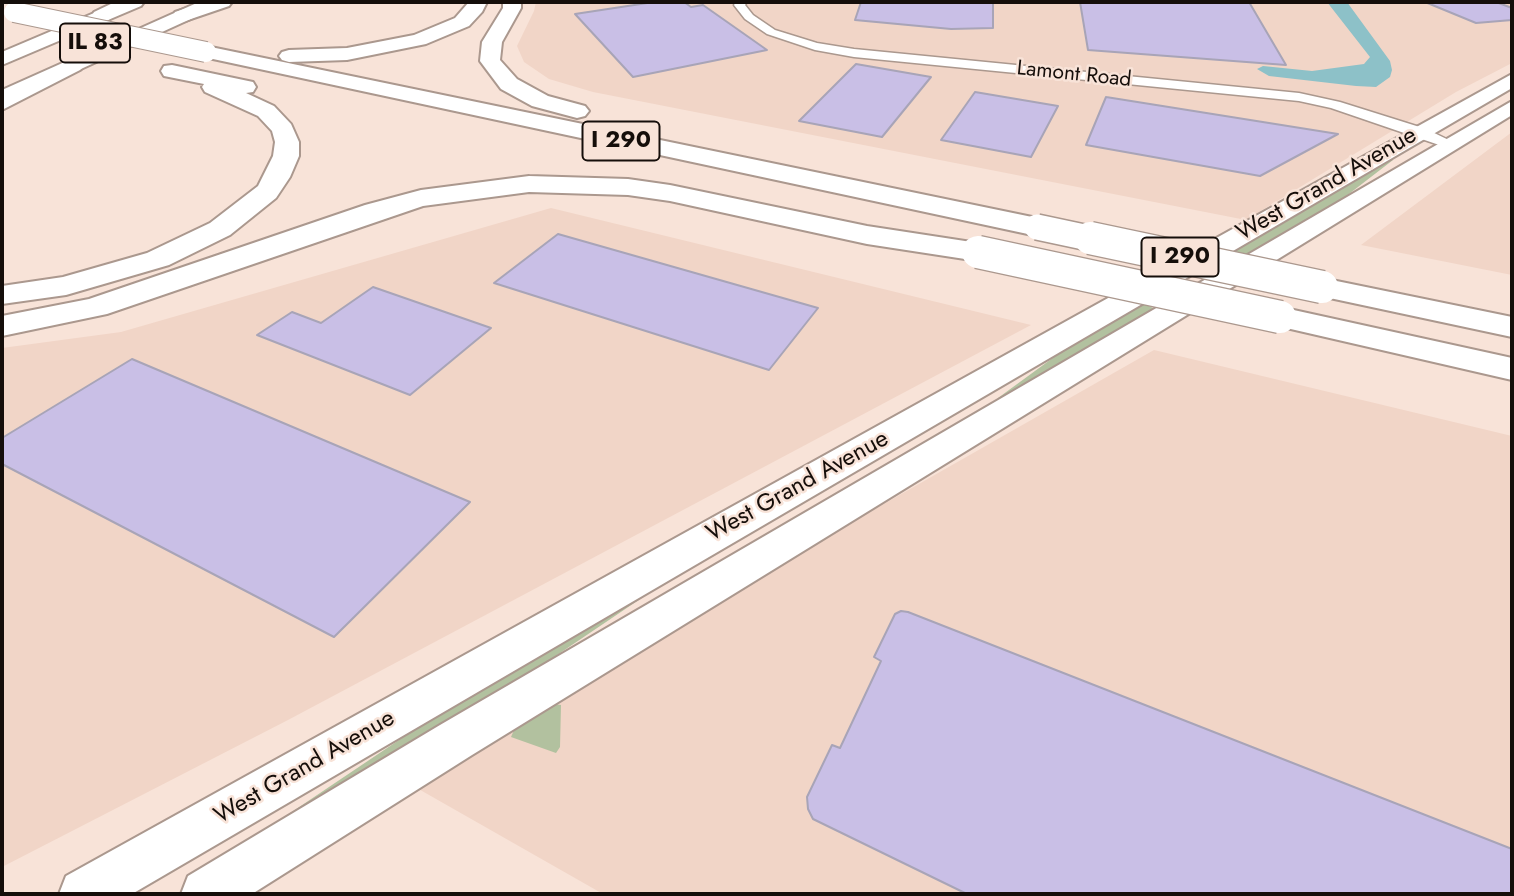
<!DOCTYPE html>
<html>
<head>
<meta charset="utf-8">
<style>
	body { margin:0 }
	#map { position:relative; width:1514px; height:896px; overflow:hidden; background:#f8e3d8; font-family:Jost,sans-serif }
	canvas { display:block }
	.frame { position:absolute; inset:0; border:4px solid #150e0a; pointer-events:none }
</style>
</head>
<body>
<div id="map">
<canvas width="1514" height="896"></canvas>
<div class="frame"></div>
</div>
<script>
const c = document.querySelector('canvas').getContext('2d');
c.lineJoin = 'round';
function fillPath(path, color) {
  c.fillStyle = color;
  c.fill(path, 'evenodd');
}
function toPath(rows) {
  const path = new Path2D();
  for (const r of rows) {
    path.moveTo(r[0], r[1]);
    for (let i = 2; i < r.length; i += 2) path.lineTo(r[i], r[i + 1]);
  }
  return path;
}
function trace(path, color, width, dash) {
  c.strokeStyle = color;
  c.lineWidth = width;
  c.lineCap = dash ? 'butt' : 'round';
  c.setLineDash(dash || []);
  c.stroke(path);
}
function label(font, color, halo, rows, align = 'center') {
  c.font = font + ' Jost,sans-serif';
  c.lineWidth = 5;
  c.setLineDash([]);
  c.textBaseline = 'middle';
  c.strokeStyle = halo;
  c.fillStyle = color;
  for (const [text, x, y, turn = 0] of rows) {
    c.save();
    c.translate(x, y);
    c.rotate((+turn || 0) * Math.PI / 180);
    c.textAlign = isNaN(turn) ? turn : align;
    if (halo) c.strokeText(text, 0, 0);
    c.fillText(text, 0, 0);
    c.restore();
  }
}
fillPath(toPath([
	[536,2,1512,2,1512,63,1456,92,1246,220,593,92,549,79,524,62,517,46,534,11],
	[1512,132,1512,275,1361,245],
	[551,208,1031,325,288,720,2,867,2,348,121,332],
	[1154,350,1512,436,1512,894,603,894,415,787,789,558]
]), '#f1d5c7');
fillPath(toPath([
	[1390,159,1393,160,1345,197,1245,256,1231,251],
	[1143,303,1155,309,1002,401,998,398,1076,341],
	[648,588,652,591,480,707,256,836,472,691],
	[553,704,561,705,560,747,556,753,511,737,515,728]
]), '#b2c19f');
fillPath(toPath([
	[1327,2,1347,2,1390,61,1392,70,1390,77,1376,87,1356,86,1269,76,1257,69,1263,66,1312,71,1364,64,1370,57]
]), '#8dc1c8');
const building = toPath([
	[654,2,684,2,691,7,703,5,767,50,633,77,575,14,654,2],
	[861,2,993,2,993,28,951,29,855,20,861,2],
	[1080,2,1249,2,1286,65,1088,50,1080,2],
	[1425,2,1496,2,1512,8,1512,20,1476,23,1425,2],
	[856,64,931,77,882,137,799,121,856,64],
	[975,92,1058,106,1031,157,941,140,975,92],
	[1106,97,1338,134,1260,176,1086,145,1106,97],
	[558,234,818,308,769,370,494,283,558,234],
	[373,287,491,328,410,395,257,335,292,312,321,323,373,287],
	[132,359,470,502,334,637,2,464,2,438,132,359],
	[901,611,908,612,1512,849,1512,894,967,894,813,819,808,809,807,797,832,745,840,748,881,661,874,657,895,614,901,611]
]);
fillPath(building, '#c9bfe6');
trace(building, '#a8a4b7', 2);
const minor = toPath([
	[736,2,747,2,745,5,753,15,775,30,817,43,854,49,1299,93,1340,102,1426,129,1457,144,1455,147,1445,147,1331,108,1299,101,854,57,815,50,767,34,745,19,734,5,736,2]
]);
const secondary = toPath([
	[1512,74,1512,88,132,894,59,894,66,876,1512,74],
	[1512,101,1512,115,472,755,252,894,181,894,188,876,440,725,1512,101]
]);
const trunk = toPath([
	[120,2,144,2,141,6,2,65,2,52,120,2],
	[199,2,222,2,219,6,2,105,2,90,199,2]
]);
const motorway = toPath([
	[115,2,137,2,108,20,94,20,92,16,94,12,115,2],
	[206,2,232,2,229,6,182,22,173,16,175,12,206,2],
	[469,2,487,2,482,12,469,26,426,44,347,60,289,62,282,60,279,56,282,52,289,50,347,48,414,35,455,18,469,2],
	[503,2,521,2,521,8,502,42,500,60,517,79,548,96,585,106,589,111,585,116,577,118,532,106,501,89,480,61,482,42,503,8,503,2],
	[206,46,1037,218,1047,221,1051,227,1047,233,1037,236,199,56,196,52,199,48,206,46],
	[73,60,80,62,84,66,80,70,2,110,2,94,73,60],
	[172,65,253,82,256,87,253,92,246,93,274,106,291,124,299,142,299,156,290,177,276,198,230,235,169,265,66,295,2,304,2,286,63,277,147,253,210,223,258,186,273,156,275,142,272,131,258,116,205,92,202,87,204,84,164,76,161,71,164,66,172,65],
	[529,176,628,179,670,185,867,226,978,243,988,246,993,252,988,258,978,261,867,244,670,201,628,195,529,192,423,206,107,314,2,336,2,316,89,299,365,205,421,190,529,176],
	[1322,278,1512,317,1512,337,1311,294,1306,287,1311,280,1322,278],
	[1280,307,1512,358,1512,380,1269,324,1264,317,1269,310,1280,307]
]);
trace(minor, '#ab988e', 3);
trace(secondary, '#ab988e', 4);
trace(trunk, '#ab988e', 4);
trace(motorway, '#ab988e', 4);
fillPath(minor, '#fff');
fillPath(secondary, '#fff');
fillPath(trunk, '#fff');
fillPath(motorway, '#fff');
const motorwayBridgeFar2 = toPath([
	[14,12,206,52]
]);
const motorwayBridgeFar1 = toPath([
	[1037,227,1098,240]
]);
const motorwayBridge = toPath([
	[1090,238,1322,287],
	[978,252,1280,317]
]);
trace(motorwayBridgeFar2, '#ab988e', 22, []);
trace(motorwayBridgeFar1, '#ab988e', 28, []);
trace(motorwayBridge, '#ab988e', 35, []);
trace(motorwayBridgeFar2, '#fff', 20);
trace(motorwayBridgeFar1, '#fff', 25);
trace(motorwayBridge, '#fff', 32);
label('21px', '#150e0a', '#f8e3d8', [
	["Lamont Road",1074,75,6]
]);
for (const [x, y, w] of [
	[95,43,70],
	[621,141,77],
	[1180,257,77]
]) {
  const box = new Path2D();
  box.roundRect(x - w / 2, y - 19.5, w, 39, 5);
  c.fillStyle = '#f8e3d8';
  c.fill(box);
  trace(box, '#150e0a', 2);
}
label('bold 23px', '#150e0a', null, [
	["IL 83",95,43],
	["I 290",621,141],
	["I 290",1180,257]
]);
label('24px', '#150e0a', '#f8e3d8', [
	["West Grand Avenue",1327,185,-30],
	["West Grand Avenue",798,487,-29],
	["West Grand Avenue",305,768,-30]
]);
</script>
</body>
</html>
